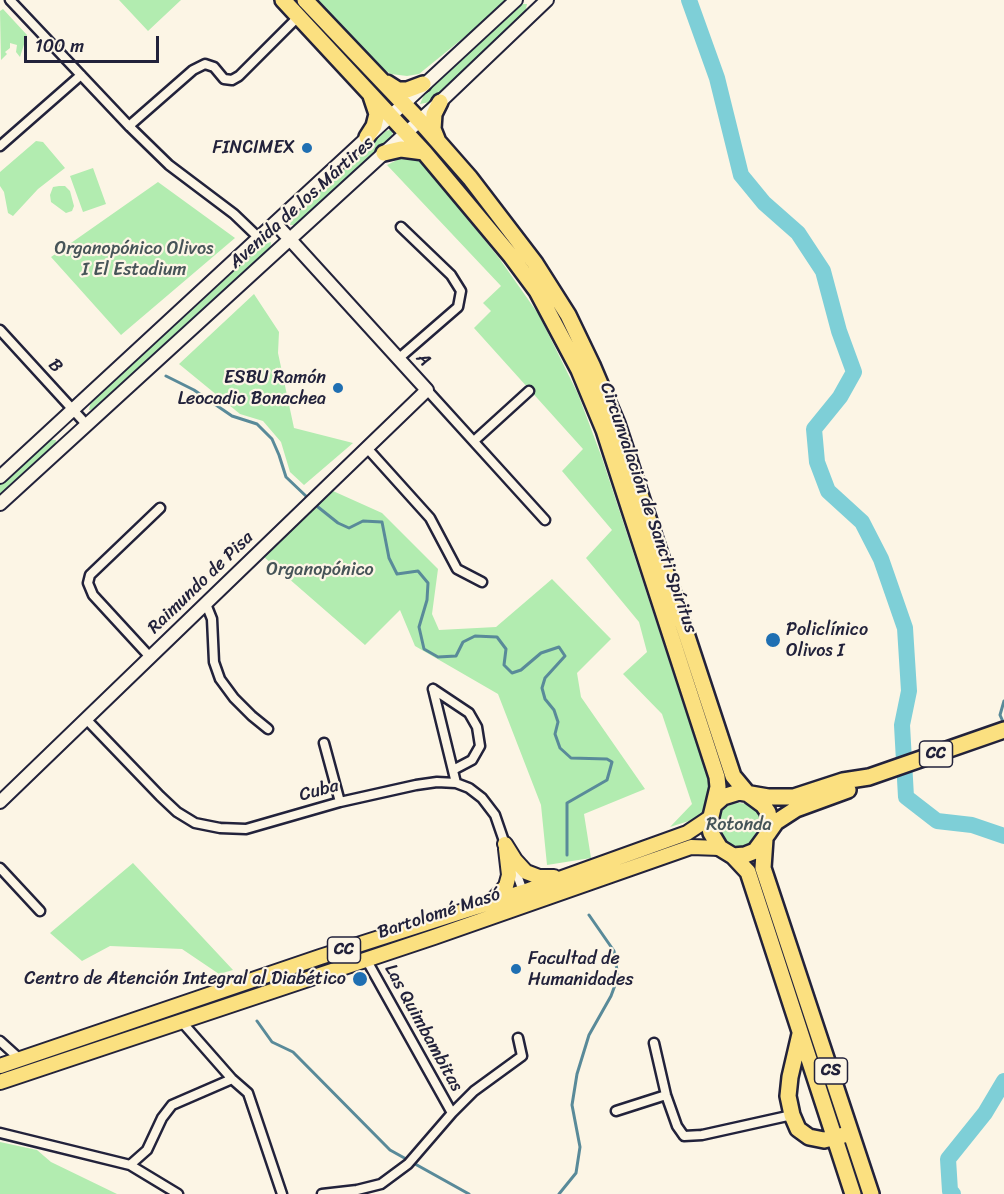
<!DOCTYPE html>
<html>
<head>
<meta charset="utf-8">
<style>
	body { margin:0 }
	#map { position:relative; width:1004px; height:1194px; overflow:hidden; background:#fcf5e5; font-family:Sriracha,sans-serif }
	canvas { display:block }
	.scale { position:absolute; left:24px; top:36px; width:135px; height:27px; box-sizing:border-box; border:3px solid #22223b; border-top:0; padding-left:8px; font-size:18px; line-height:21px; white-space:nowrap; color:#22223b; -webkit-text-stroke:4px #fcf5e5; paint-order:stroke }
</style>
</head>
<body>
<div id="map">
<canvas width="1004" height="1194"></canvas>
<div class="scale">100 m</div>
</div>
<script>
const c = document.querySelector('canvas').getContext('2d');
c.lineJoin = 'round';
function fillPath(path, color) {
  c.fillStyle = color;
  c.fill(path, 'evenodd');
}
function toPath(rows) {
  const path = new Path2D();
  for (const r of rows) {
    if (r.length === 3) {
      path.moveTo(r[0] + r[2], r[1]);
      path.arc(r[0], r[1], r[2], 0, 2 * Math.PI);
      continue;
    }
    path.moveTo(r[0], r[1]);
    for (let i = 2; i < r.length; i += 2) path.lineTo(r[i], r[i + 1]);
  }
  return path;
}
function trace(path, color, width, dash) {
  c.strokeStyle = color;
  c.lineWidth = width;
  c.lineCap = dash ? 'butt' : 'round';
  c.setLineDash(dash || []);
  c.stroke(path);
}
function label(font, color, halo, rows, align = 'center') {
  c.font = font + ' Sriracha,sans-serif';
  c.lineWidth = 4.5;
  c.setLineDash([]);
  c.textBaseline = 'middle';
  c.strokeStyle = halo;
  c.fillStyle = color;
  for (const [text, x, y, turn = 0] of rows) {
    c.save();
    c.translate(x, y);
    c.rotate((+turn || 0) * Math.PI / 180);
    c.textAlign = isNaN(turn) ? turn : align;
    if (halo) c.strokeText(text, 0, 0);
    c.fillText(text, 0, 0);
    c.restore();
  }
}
fillPath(toPath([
	[119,0,181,0,148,31],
	[316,0,510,0,419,74,407,76,391,74,376,65],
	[520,4,527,4,525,13,430,102,420,104,424,95],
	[3,9,27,35,20,57,16,52,17,45,10,43,10,48,5,52,7,54,1,60,0,11],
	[393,129,392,136,299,225,290,225,292,218,386,131],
	[36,141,43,142,65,168,38,189,13,216,8,213,4,192,0,186,0,172],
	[399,159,420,160,499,258,539,315,578,394,602,458,710,785,705,809,698,818,670,827,692,804,662,714,623,674,647,652,639,622,586,558,612,530,562,471,583,449,474,328,491,311,483,303,501,286,387,165],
	[93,168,106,204,83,212,70,176],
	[158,182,235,238,121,335,51,257],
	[59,186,65,186,70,191,74,206,72,211,66,213,51,202,50,195,53,187],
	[271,242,270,251,97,409,89,410,91,401,264,244],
	[254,294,279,332,278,353,294,428,353,443,304,485,290,472,281,442,263,421,240,414,179,364],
	[49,440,56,440,55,447,0,498,0,485],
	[333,491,382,513,438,569,432,614,439,630,496,627,552,579,611,639,577,673,581,697,645,789,584,814,591,858,547,865,541,805,498,694,415,646,400,610,365,645,264,557],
	[739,825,22],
	[133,863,233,970,219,974,182,949,110,946,82,961,50,933],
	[0,1142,37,1150,51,1162,117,1194,0,1194]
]), '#b2ecb0');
trace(toPath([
	[166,376,194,390,232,416,257,424,272,439,279,455,286,477,308,498],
	[313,503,338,523,349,528,363,521,382,522,389,558,397,574,418,571,428,583,427,600,419,627,424,649,438,657,456,656,463,642,475,636,497,637,506,649,504,665,512,673,521,670,541,653,559,647,565,656,545,678,542,688,545,699,554,710,558,722,555,734,560,748,571,758,607,759,612,762,607,780,567,803,567,855],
	[1004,724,1000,715,1004,701],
	[257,1021,272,1042,293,1052,390,1150,469,1194],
	[559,1194,576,1173,580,1147,572,1105,577,1074,589,1035,611,996,618,977,614,951,589,915]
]), '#598a99', 3);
trace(toPath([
	[689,0,717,78,741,175,764,203,798,233,823,271,839,331,854,372,840,397,814,429,817,462,828,491,862,522,881,559,905,628,909,691,902,725,906,797,937,821,972,825,1004,836],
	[953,1194,950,1191,948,1159,985,1113,1004,1081]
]), '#7ecfd7', 16);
const street = toPath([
	[10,0,129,126,169,165,234,214,259,238],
	[129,126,193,70,205,64,214,67,224,79,232,80,239,76,299,16],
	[0,146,81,75],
	[0,330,86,424],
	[398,359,458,307,461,291,451,275,401,227],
	[427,390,545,520],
	[474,441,529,391],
	[367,448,430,518,457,569,482,582],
	[206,604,212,619,214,662,220,679,234,698,252,716,268,729],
	[150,657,93,595,88,583,90,575,160,508],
	[433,689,469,713,477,727,480,746,472,760,453,770],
	[433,689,456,783],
	[86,719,160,796,177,812,195,823,220,828,246,829,340,802,416,785,437,782,456,783,469,788,482,798,495,815,506,847],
	[324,743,340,802],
	[512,861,524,894],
	[0,868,40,911],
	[366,959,452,1113],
	[181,1021,232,1079,248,1093,282,1194],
	[0,1041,21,1060],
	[654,1043,666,1095,677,1126,684,1136,702,1135,792,1115],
	[616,1111,666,1095],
	[0,1133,130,1165,178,1194],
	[130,1165,147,1150,162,1118,172,1105,232,1079],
	[322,1194,357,1190,381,1184,408,1164,452,1113,474,1091,522,1056,518,1038]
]);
const secondary = toPath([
	[0,477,516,0],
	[0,504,440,102,547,0],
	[0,802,427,390,275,223]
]);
const primary = toPath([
	[505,844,515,860,526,872,539,877,554,877],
	[494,899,506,886,509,875,506,849],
	[0,1066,320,957,523,892,687,833,711,817],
	[0,1082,434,937,691,847,720,848]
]);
const highway = toPath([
	[283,0,424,152,511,256,537,291,579,370,604,430,717,777,718,787,709,825,711,833,720,848,733,856,745,855,755,851,769,832,770,822,768,812,763,805,748,794,733,776,617,424,592,365,568,315,535,263,470,178,420,121,305,0],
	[387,83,398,90,407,90,423,84],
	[367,137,374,126,377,114,371,96],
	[437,139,433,129,434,114,440,102],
	[384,153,401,149,424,152],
	[715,804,723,797,739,792,768,797,794,797,843,781,869,777,1004,730],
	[769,832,776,822,796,809,848,790],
	[765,839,763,868,871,1194],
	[733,856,748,872,853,1194],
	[800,1034,790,1077,788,1096,792,1115,798,1129,809,1137,824,1140,844,1135]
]);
trace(street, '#22223b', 13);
trace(secondary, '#22223b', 16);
trace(primary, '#22223b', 18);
trace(highway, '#22223b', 20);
trace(street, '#fcf5e5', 8);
trace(secondary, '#fcf5e5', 12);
trace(primary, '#fbe080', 14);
trace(highway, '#fbe080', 15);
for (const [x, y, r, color] of [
	[307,148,6,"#1f6fb2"],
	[338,388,6,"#1f6fb2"],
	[773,640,8,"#1f6fb2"],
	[516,969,6,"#1f6fb2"],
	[360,979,8,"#1f6fb2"]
]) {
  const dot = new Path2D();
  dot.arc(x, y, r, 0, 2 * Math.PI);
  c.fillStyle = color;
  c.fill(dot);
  trace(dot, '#fcf5e5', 2);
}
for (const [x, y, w] of [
	[936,754,33],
	[344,950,33],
	[831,1071,33]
]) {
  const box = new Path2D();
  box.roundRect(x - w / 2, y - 13, w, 26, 4.5);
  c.fillStyle = '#fcf5e5';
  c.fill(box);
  trace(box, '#22223b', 1.5);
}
label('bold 16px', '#22223b', null, [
	["CC",936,754],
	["CC",344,950],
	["CS",831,1071]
]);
label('18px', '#22223b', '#fcf5e5', [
	["FINCIMEX",295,148],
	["ESBU Ramón",326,378],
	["Leocadio Bonachea",326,399],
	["Policlínico",786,630,"left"],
	["Olivos I",786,651,"left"],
	["Facultad de",528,959,"left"],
	["Humanidades",528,980,"left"],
	["Centro de Atención Integral al Diabético",346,979]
], 'right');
label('18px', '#22223b', '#fcf5e5', [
	["Avenida de los Mártires",302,203,-42],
	["A",423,360,48],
	["B",55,366,47],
	["Circunvalación de Sancti Spíritus",648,508,71],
	["Raimundo de Pisa",201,583,-44],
	["Cuba",319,791,-15],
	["Bartolomé Masó",439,914,-18],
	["Las Quimbambitas",423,1028,61]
]);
label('18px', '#465458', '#fcf5e5', [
	["Organopónico Olivos",134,249],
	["I El Estadium",134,270],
	["Organopónico",320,570],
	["Rotonda",739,825]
]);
</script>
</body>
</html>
